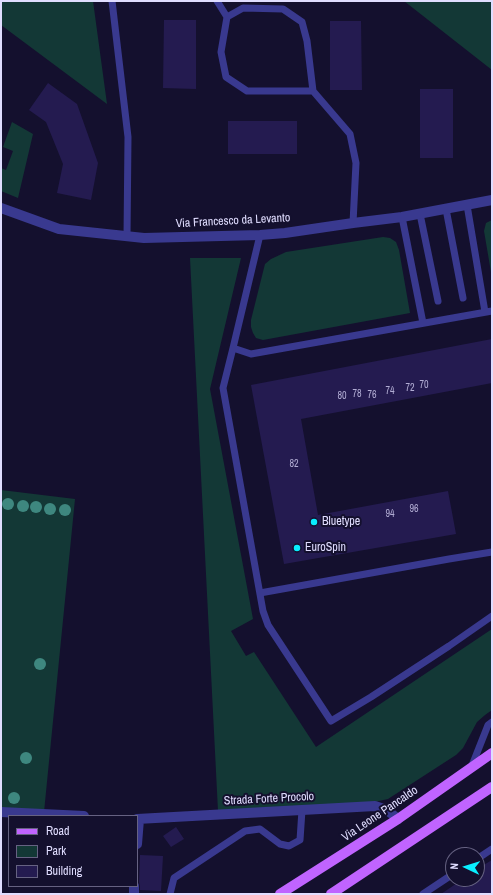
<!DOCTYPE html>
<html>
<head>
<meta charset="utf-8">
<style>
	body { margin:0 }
	#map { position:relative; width:493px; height:895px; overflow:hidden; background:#14102e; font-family:"Archivo Narrow",sans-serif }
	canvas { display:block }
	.frame { position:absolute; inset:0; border:2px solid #e0ddff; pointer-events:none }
	.legend { position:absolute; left:8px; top:815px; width:130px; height:72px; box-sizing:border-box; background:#14102e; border:1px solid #666282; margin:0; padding:5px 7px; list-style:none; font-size:12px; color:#e0ddff }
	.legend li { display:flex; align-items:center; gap:8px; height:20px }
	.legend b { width:20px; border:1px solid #666282 }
	.north { position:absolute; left:445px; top:847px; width:40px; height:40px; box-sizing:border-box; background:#14102e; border:1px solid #666282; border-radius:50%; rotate:274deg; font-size:11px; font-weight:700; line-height:16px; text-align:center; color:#e0ddff }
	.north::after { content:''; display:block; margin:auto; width:14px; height:18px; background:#09eeff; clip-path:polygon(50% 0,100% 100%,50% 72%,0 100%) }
</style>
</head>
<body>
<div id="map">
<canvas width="493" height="895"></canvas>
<div class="frame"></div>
<ul class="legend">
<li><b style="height:5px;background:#c064ff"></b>Road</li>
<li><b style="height:11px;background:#133836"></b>Park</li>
<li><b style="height:11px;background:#241b50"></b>Building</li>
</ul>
<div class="north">N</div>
</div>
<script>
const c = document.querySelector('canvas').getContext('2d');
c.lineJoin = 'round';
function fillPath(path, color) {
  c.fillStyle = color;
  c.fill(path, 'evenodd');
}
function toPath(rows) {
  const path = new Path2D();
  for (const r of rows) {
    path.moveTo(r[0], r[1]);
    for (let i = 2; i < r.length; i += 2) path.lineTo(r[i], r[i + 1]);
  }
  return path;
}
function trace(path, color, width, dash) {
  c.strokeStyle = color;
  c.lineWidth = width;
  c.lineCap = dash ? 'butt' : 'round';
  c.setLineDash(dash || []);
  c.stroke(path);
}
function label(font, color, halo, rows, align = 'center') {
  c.font = font + ' "Archivo Narrow",sans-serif';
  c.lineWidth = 4;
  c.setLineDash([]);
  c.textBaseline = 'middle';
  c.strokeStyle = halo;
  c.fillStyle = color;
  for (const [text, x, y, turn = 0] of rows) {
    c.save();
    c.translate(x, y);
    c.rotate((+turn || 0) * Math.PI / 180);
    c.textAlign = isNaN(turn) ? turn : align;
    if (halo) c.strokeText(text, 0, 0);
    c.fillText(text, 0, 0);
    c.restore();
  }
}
fillPath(toPath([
	[1,1,93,1,107,104,1,25],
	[404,1,492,1,492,70],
	[12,122,33,134,18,198,1,191,1,168,6,170,13,151,3,147],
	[492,220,492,278,484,231,486,223],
	[383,237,390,238,396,242,399,250,410,313,263,340,256,338,253,333,251,327,251,320,265,264,271,259,286,252],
	[190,258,241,258,210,389,253,619,231,631,246,656,254,652,316,747,492,629,492,710,485,715,477,722,463,748,456,755,388,799,365,804,218,811],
	[1,490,75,499,44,812,1,808]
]), '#133836');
fillPath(toPath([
	[164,20,196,20,196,89,163,88],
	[330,21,361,21,362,90,330,90],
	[48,83,77,104,98,163,91,200,57,193,63,164,46,122,29,110],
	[420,89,453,89,453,158,420,158],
	[228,121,297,121,297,154,228,154],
	[492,339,492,383,301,419,318,515,448,491,456,534,284,564,251,385],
	[176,827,184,839,171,847,163,836],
	[140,855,163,856,161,891,140,890,140,886,139,882],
	[492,860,492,894,441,894,463,879,477,879,477,869]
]), '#241b50');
trace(toPath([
	[112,1,128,137,127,236],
	[217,1,227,17],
	[313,91,247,91,226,77,221,52,227,17,243,8,283,9,302,22,307,41,313,91,350,134,356,163,353,223],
	[467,205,485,312],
	[446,209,463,298],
	[420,214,438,301],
	[402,217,423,323],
	[260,235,233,348,223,388,263,611,268,625,331,721,371,697,449,646,492,616],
	[233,348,251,354,492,311],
	[260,593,449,559,492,552],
	[471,768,488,725,492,722],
	[477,859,492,849],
	[170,894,174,878,245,831,260,829,280,844,289,846,300,840,302,810],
	[423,894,453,874]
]), '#39398f', 7);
trace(toPath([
	[1,208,59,229,144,238,260,235,285,233,353,223,402,217,492,200],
	[1,812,84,816],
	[137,819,375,806,387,810,398,819],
	[137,844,139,819],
	[134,894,134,886]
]), '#39398f', 10);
trace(toPath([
	[280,894,398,819,492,753],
	[331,894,492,787]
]), '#c064ff', 10);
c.fillStyle = '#3e877f';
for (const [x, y] of [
	[8,504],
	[23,506],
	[36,507],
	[50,509],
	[65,510],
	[40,664],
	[26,758],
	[14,798]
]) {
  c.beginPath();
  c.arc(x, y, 6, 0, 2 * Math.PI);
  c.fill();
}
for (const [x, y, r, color] of [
	[314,522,4,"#09eeff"],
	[297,548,4,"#09eeff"]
]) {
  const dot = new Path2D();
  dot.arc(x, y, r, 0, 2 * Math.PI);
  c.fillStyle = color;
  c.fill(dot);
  trace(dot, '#14102e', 1.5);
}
label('10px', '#b1acd3', null, [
	["70",424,385],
	["72",410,388],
	["74",390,391],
	["78",357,394],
	["76",372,395],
	["80",342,396],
	["82",294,464],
	["96",414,509],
	["94",390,514]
]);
label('12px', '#e0ddff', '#14102e', [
	["Via Francesco da Levanto",233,221,-3],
	["Strada Forte Procolo",269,799,-3],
	["Via Leone Pancaldo",380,814,-34]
]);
label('12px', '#e0ddff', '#14102e', [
	["Bluetype",322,522],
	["EuroSpin",305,548]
], 'left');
</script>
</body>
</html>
